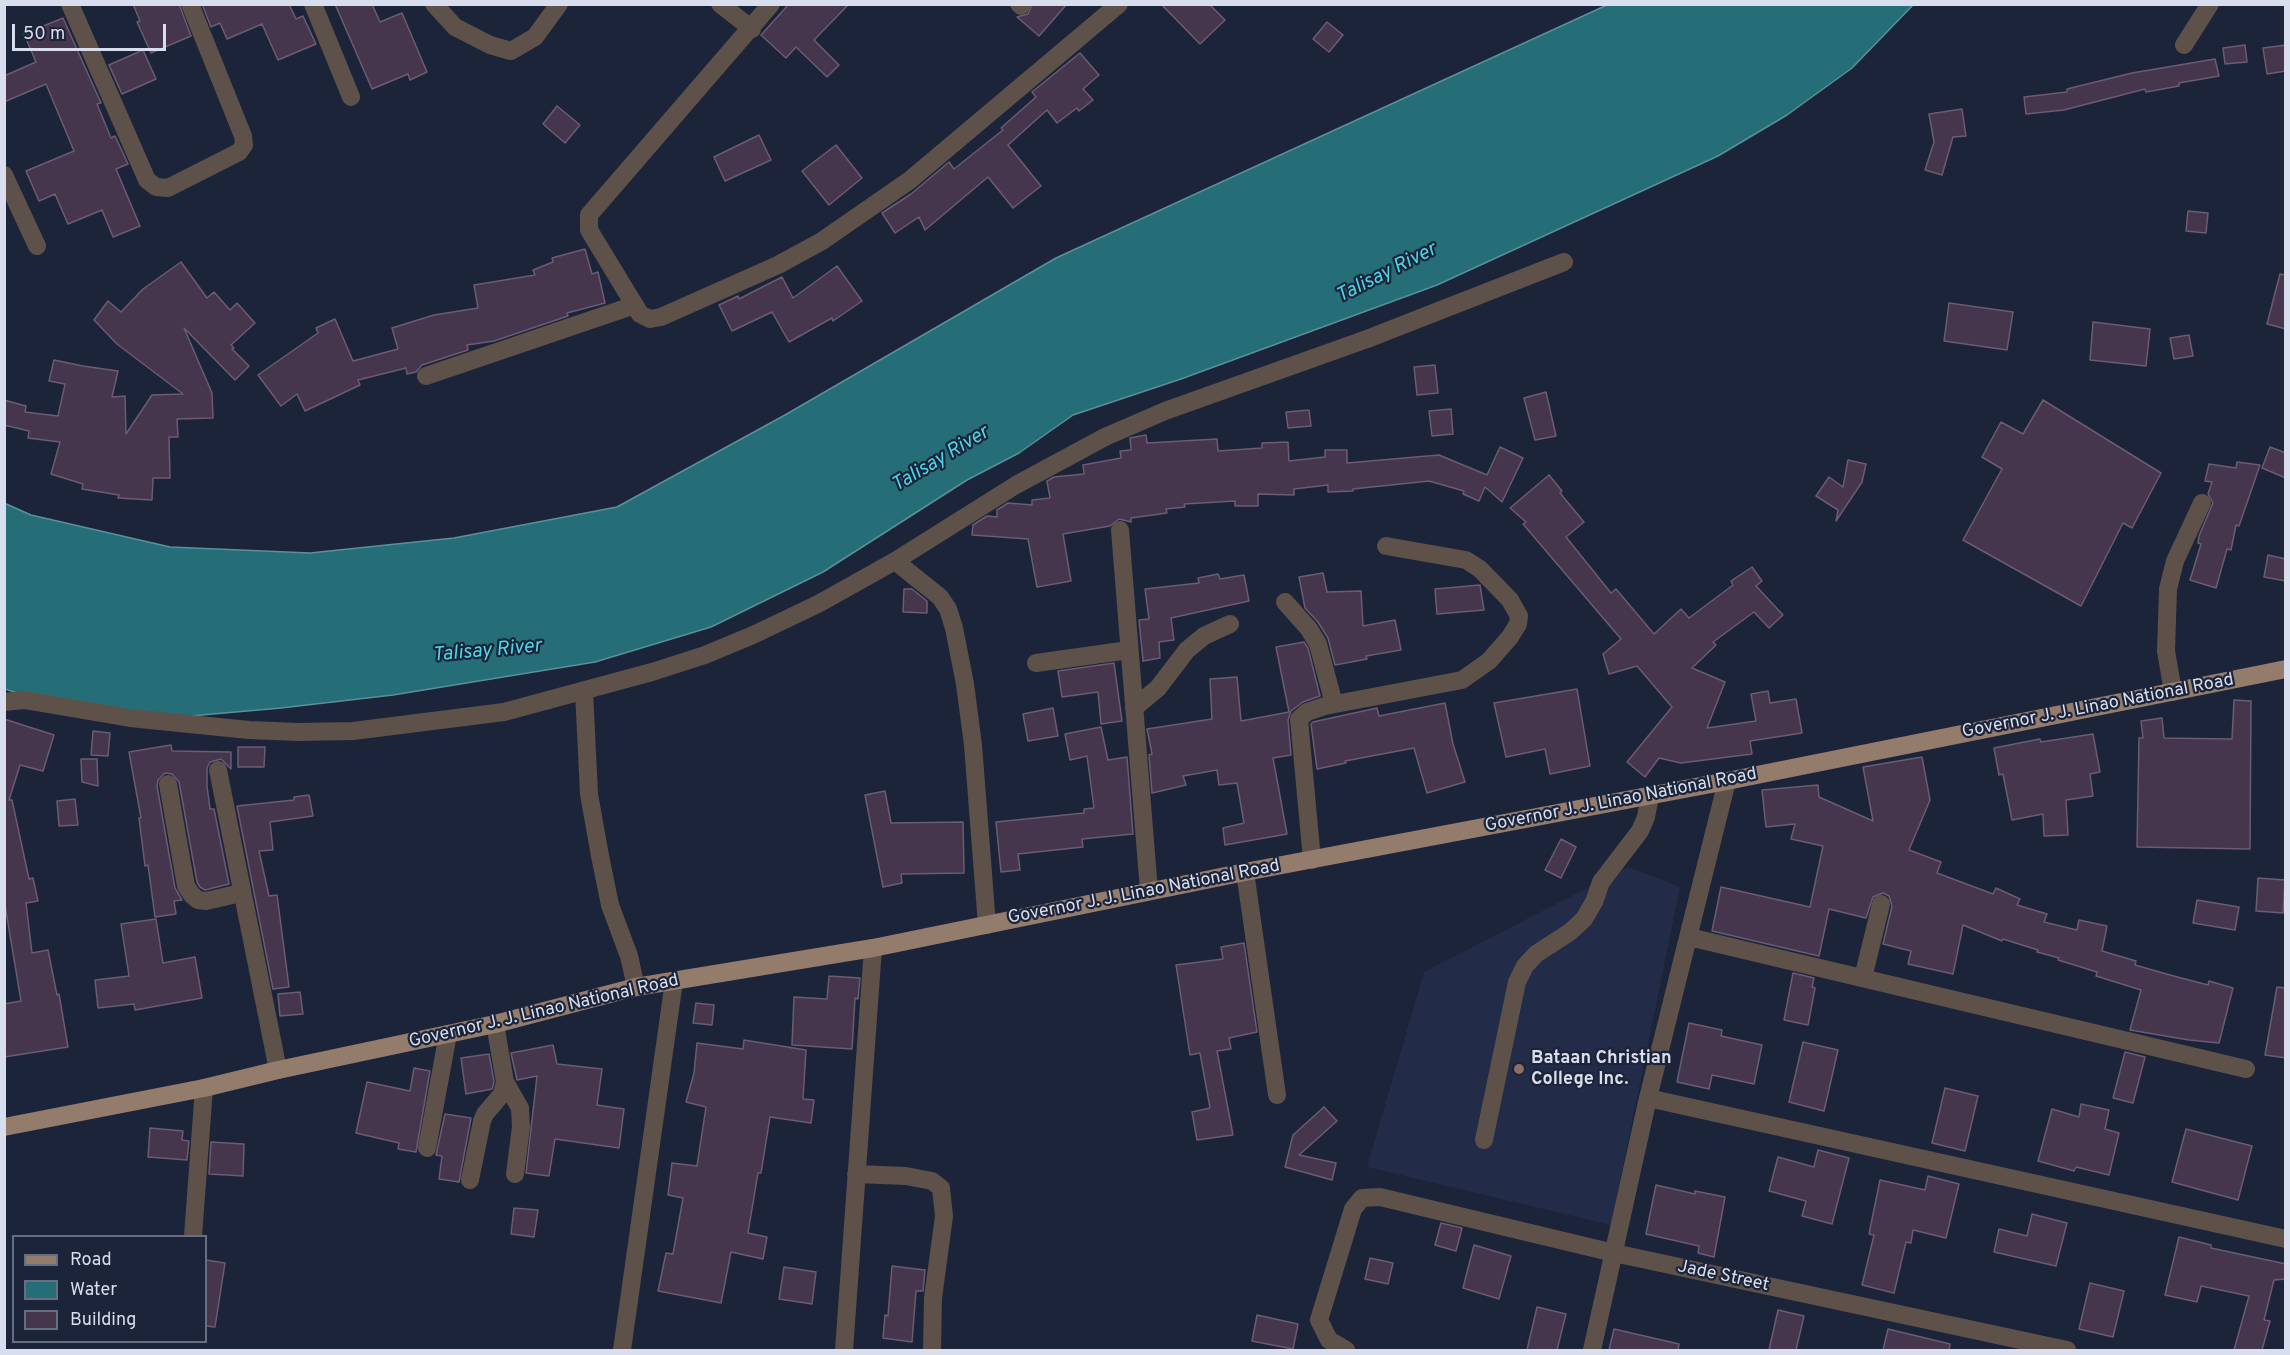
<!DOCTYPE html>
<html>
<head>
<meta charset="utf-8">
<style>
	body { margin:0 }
	#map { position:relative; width:2290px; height:1355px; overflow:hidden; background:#1c243a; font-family:Overpass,sans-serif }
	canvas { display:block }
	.frame { position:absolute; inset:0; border:6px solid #d8deed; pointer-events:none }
	.legend { position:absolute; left:12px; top:1235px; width:195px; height:108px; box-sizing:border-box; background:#1c243a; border:2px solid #676e82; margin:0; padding:8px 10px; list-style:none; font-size:18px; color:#d8deed }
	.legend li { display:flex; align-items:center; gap:12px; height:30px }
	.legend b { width:30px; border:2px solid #676e82 }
	.scale { position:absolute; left:12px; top:24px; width:154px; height:27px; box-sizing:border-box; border:3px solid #d8deed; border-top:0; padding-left:8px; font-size:18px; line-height:21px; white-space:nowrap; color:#d8deed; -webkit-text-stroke:4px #1c243a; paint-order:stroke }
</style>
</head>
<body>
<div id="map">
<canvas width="2290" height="1355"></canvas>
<div class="frame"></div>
<ul class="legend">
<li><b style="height:8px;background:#947c6d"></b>Road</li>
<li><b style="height:16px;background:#256e77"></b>Water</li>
<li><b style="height:16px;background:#45364d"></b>Building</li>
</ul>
<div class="scale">50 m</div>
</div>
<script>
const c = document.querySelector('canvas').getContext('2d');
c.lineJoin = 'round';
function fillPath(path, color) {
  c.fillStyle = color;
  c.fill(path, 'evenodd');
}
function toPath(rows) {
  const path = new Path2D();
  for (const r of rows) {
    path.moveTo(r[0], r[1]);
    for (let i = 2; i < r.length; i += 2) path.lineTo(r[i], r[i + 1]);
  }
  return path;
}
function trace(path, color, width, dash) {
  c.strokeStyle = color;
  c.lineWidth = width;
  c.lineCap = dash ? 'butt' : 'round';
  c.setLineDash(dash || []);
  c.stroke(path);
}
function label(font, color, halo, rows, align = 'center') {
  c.font = font + ' Overpass,sans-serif';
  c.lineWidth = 4.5;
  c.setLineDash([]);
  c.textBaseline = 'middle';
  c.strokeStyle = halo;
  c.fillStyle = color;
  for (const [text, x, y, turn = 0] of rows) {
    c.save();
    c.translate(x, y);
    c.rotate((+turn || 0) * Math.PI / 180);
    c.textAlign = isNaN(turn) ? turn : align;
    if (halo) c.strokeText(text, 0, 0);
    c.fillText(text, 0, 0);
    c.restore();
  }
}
fillPath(toPath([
	[1628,867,1680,887,1611,1225,1367,1167,1424,972]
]), '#222c48');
const water = toPath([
	[1607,5,1913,5,1852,68,1787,115,1718,156,1437,285,1181,379,1073,415,1019,453,967,480,823,572,711,627,595,662,393,695,281,708,179,717,29,697,5,689,4,503,31,515,170,547,310,553,454,538,617,507,785,415,1056,258,1607,5]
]);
fillPath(water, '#256e77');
trace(water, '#5b909a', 1.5);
const building = toPath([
	[133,4,179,4,191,36,151,53,137,22,140,21,133,4],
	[202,4,289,4,296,19,303,16,316,44,278,60,262,24,227,39,220,23,211,27,202,4],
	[335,4,372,4,380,22,402,13,427,72,410,80,408,74,372,89,335,4],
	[789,4,849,4,814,40,839,65,827,77,796,47,786,58,761,35,789,4],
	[1032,4,1067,4,1039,36,1017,17,1028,14,1032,4],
	[1161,4,1209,4,1225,20,1200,44,1161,4],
	[63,18,101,103,97,104,111,138,115,136,128,164,116,169,140,226,113,237,102,210,68,224,55,194,39,201,26,171,74,151,46,84,4,102,4,76,36,62,24,34,63,18],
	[1327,22,1343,35,1329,52,1313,39,1327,22],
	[2245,45,2247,62,2225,64,2223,48,2245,45],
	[2286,45,2286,71,2267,74,2263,48,2286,45],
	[143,50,156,79,122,94,109,65,143,50],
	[1080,53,1099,75,1083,89,1093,100,1079,111,1077,108,1057,123,1047,110,1008,145,1041,186,1013,208,988,177,925,230,919,217,895,233,882,213,911,194,949,162,954,169,1003,130,1001,128,1036,97,1032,92,1080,53],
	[2215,59,2219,76,2179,83,2179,86,2146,92,2145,89,2064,110,2026,114,2024,97,2067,92,2067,89,2132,73,2215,59],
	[557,106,580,125,565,143,543,124,557,106],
	[1962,109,1966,136,1953,137,1942,175,1925,170,1934,142,1929,114,1962,109],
	[759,135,771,160,725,181,714,157,759,135],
	[836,145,862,178,829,205,802,171,836,145],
	[2188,211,2208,213,2206,233,2186,231,2188,211],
	[585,249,592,274,598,272,605,303,567,313,568,316,494,341,467,345,468,350,422,365,416,372,407,374,406,368,358,380,360,385,305,411,297,394,281,406,258,375,318,333,316,328,335,319,353,361,398,349,392,328,434,315,478,308,474,285,535,275,533,270,553,262,552,258,585,249],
	[181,262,207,298,214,292,230,310,237,303,255,323,231,345,234,348,232,349,249,366,235,380,184,328,212,393,213,418,177,419,178,437,169,437,170,478,153,478,152,500,118,498,119,495,82,489,83,484,51,474,60,442,28,438,29,431,4,425,4,400,26,406,25,412,58,416,65,384,49,381,54,360,83,366,118,371,112,397,125,396,126,434,152,395,183,394,117,344,94,320,108,301,121,312,143,289,181,262],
	[837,266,862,301,833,321,832,318,789,342,772,312,732,331,719,305,738,296,739,299,782,277,793,298,837,266],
	[2280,274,2286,275,2286,329,2267,324,2280,274],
	[1949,303,2013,312,2007,350,1944,341,1949,303],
	[2093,322,2150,329,2146,366,2090,360,2093,322],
	[2189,335,2193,356,2174,359,2170,338,2189,335],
	[1435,365,1438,393,1417,395,1414,367,1435,365],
	[1546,392,1556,436,1535,440,1524,398,1546,392],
	[2043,400,2161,473,2132,528,2123,523,2081,606,1963,540,2002,469,1982,457,2001,422,2023,434,2043,400],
	[1451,409,1453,434,1432,436,1429,411,1451,409],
	[1309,410,1311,426,1288,428,1286,412,1309,410],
	[1146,435,1147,443,1217,439,1218,451,1262,448,1262,443,1288,442,1289,461,1325,457,1325,450,1347,450,1347,463,1439,455,1487,475,1500,447,1523,458,1502,502,1485,487,1479,501,1463,494,1464,491,1429,481,1353,489,1353,491,1328,492,1328,485,1294,489,1294,495,1258,494,1258,506,1235,506,1235,501,1184,504,1185,507,1166,509,1167,513,1131,518,1131,522,1119,519,1110,526,1063,534,1071,581,1037,587,1028,539,972,535,973,525,987,516,997,517,997,510,1008,503,1032,505,1032,500,1050,498,1047,481,1054,477,1084,474,1083,465,1121,458,1120,451,1131,450,1130,438,1146,435],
	[2270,447,2286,453,2286,478,2262,468,2270,447],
	[1848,460,1866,464,1862,482,1836,521,1838,510,1816,496,1829,477,1843,487,1848,460],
	[2237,462,2260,465,2239,526,2236,525,2231,550,2227,549,2216,588,2190,580,2201,544,2198,543,2199,536,2213,503,2208,494,2212,482,2205,481,2209,464,2236,468,2237,462],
	[1549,475,1562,491,1560,493,1584,522,1566,537,1611,593,1616,589,1654,634,1681,609,1689,618,1733,585,1731,581,1752,567,1762,581,1756,586,1783,615,1769,628,1754,612,1713,642,1716,645,1692,668,1725,682,1707,728,1756,721,1751,694,1768,691,1770,703,1796,699,1802,733,1750,741,1752,754,1681,763,1659,758,1645,777,1627,762,1672,707,1637,666,1609,674,1603,654,1621,639,1523,524,1526,522,1510,508,1549,475],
	[2268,555,2286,559,2286,581,2264,577,2268,555],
	[1323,573,1327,592,1361,591,1363,626,1395,620,1401,650,1366,656,1367,659,1335,665,1328,638,1318,622,1305,608,1299,577,1323,573],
	[1218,574,1220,579,1244,575,1249,601,1171,618,1174,640,1159,642,1160,658,1143,661,1139,620,1149,619,1145,589,1199,583,1198,578,1218,574],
	[1480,585,1484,610,1437,614,1435,589,1480,585],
	[904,589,912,589,927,601,927,613,903,612,904,589],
	[1304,642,1308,648,1320,696,1303,702,1291,711,1288,720,1291,755,1273,758,1287,834,1225,845,1223,828,1244,823,1237,783,1219,785,1217,770,1183,776,1186,785,1152,793,1149,755,1152,754,1147,729,1212,719,1210,679,1237,677,1241,721,1289,712,1276,647,1304,642],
	[1114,663,1122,721,1101,724,1098,692,1062,697,1058,671,1114,663],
	[1577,689,1590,766,1550,774,1545,749,1506,757,1494,703,1577,689],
	[2234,700,2251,701,2250,849,2137,847,2139,738,2143,738,2141,721,2162,718,2164,738,2232,739,2234,700],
	[1445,703,1453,744,1465,782,1427,793,1414,748,1345,761,1346,763,1317,769,1311,724,1313,722,1377,708,1379,716,1445,703],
	[1053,708,1058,736,1028,741,1023,714,1053,708],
	[4,719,54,735,43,771,20,765,9,800,12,800,29,879,33,878,38,901,26,903,32,953,48,950,57,995,59,994,68,1047,4,1057,4,1004,21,1001,4,899,4,719],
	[1101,727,1108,760,1127,757,1133,834,1082,839,1083,847,1018,854,1020,870,1001,872,996,822,1084,813,1084,809,1094,808,1087,756,1070,760,1065,734,1101,727],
	[93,731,110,733,108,756,91,755,93,731],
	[2093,734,2100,772,2090,774,2093,796,2066,800,2068,835,2044,836,2043,814,2012,820,2003,774,1999,775,1994,748,2040,739,2041,742,2093,734],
	[171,745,172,751,231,752,231,769,221,759,210,762,207,768,207,786,210,809,214,809,229,884,205,890,200,887,197,882,179,782,172,774,165,773,158,780,157,786,175,888,182,900,174,901,176,914,155,917,148,865,145,866,139,818,141,818,129,752,171,745],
	[238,747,265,747,264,767,238,767,238,747],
	[1922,757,1930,800,1909,850,1941,862,1937,873,1993,894,1996,888,2020,899,2017,905,2047,914,2044,922,2077,930,2079,920,2107,926,2102,951,2136,961,2135,965,2170,975,2208,985,2209,981,2233,988,2219,1043,2189,1040,2130,1030,2141,990,2096,976,2097,972,2058,960,2059,958,2037,952,2038,950,2003,939,2002,941,1963,925,1953,974,1908,964,1911,951,1883,944,1892,906,1889,896,1883,893,1873,897,1866,918,1829,909,1819,956,1712,931,1721,887,1810,907,1823,846,1791,839,1795,824,1766,827,1762,790,1818,785,1819,797,1873,821,1863,767,1922,757],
	[81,759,97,759,98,786,82,782,81,759],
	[885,791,891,823,963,822,964,873,901,874,902,883,883,887,865,795,885,791],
	[309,795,313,816,270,822,273,850,259,851,269,896,277,895,289,987,273,989,237,806,294,800,294,797,309,795],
	[75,799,78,825,59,826,57,801,75,799],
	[1561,839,1576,847,1561,878,1545,870,1561,839],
	[2258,878,2285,880,2283,913,2256,911,2258,878],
	[2197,900,2239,907,2235,930,2193,923,2197,900],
	[156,919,163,963,195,957,202,998,135,1010,134,1004,98,1008,95,980,129,976,121,924,156,919],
	[1244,943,1257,1032,1229,1038,1231,1049,1217,1051,1233,1135,1197,1140,1192,1112,1210,1108,1200,1053,1190,1055,1176,965,1223,959,1221,947,1244,943],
	[1793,973,1814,978,1812,987,1815,988,1808,1025,1784,1020,1793,973],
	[829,976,860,978,858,999,855,998,852,1049,792,1045,794,997,827,999,829,976],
	[2277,987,2286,988,2286,1058,2265,1055,2277,987],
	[300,992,303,1014,280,1016,278,994,300,992],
	[696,1003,714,1005,712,1025,693,1023,696,1003],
	[1689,1023,1722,1030,1721,1036,1762,1045,1754,1084,1712,1075,1709,1089,1677,1082,1689,1023],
	[744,1040,806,1050,803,1099,814,1100,811,1123,770,1117,761,1173,758,1173,748,1233,767,1237,763,1259,731,1252,721,1303,658,1291,666,1253,673,1254,683,1198,668,1195,672,1163,697,1166,706,1107,686,1102,694,1073,697,1043,743,1049,744,1040],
	[1803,1042,1838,1050,1824,1111,1789,1102,1803,1042],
	[553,1045,557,1064,602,1069,597,1105,624,1109,619,1148,555,1139,549,1176,526,1173,537,1076,517,1080,511,1053,553,1045],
	[2125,1052,2145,1057,2133,1103,2113,1098,2125,1052],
	[489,1054,494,1082,492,1089,466,1094,461,1058,489,1054],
	[414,1068,430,1071,416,1152,398,1149,399,1143,356,1133,367,1082,410,1091,414,1068],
	[1945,1088,1978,1096,1965,1151,1932,1143,1945,1088],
	[2081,1104,2109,1110,2105,1129,2119,1133,2109,1175,2076,1167,2074,1171,2038,1161,2052,1109,2079,1117,2081,1104],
	[1324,1107,1337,1121,1299,1155,1336,1163,1332,1180,1285,1167,1293,1135,1324,1107],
	[445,1114,471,1118,459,1182,439,1179,442,1156,436,1155,445,1114],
	[150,1128,183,1131,182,1140,189,1141,187,1160,148,1157,150,1128],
	[2186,1129,2252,1146,2238,1200,2172,1182,2186,1129],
	[211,1142,244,1144,243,1176,209,1174,211,1142],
	[1818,1150,1849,1158,1832,1224,1802,1216,1806,1201,1769,1191,1778,1157,1814,1167,1818,1150],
	[1928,1176,1959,1184,1946,1238,1913,1230,1911,1243,1906,1242,1894,1293,1862,1285,1874,1235,1869,1234,1880,1180,1925,1190,1928,1176],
	[1656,1185,1695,1194,1695,1191,1725,1197,1714,1257,1698,1253,1699,1246,1646,1234,1656,1185],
	[514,1208,538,1210,534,1237,511,1234,514,1208],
	[2032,1214,2067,1223,2056,1266,1994,1252,1999,1229,2027,1236,2032,1214],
	[1441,1223,1462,1228,1456,1251,1435,1245,1441,1223],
	[2179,1237,2211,1245,2211,1248,2286,1264,2286,1279,2274,1280,2264,1320,2270,1321,2262,1350,2234,1350,2249,1296,2201,1286,2197,1302,2165,1295,2179,1237],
	[1474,1245,1511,1256,1499,1299,1463,1288,1474,1245],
	[1370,1258,1393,1263,1388,1284,1365,1279,1370,1258],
	[206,1260,225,1263,215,1327,206,1326,206,1260],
	[892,1266,925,1270,923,1291,916,1291,912,1342,883,1338,885,1315,888,1316,892,1266],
	[784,1267,816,1272,812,1304,779,1299,784,1267],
	[2090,1283,2124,1291,2113,1337,2079,1329,2090,1283],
	[1537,1307,1566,1314,1557,1350,1527,1350,1537,1307],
	[1778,1310,1804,1316,1796,1350,1769,1350,1778,1310],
	[1257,1315,1298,1324,1293,1349,1252,1341,1257,1315],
	[1614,1329,1679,1344,1678,1350,1609,1350,1614,1329],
	[1888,1329,1950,1344,1949,1350,1883,1350,1888,1329]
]);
fillPath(building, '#45364d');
trace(building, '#6b5b73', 1.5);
trace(toPath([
	[70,4,147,180,156,187,168,188,239,152,244,145,243,136,190,4],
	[313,4,351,97],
	[434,4,455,27,490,45,511,51,535,37,559,4],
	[720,4,752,29],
	[771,4,589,215,589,230,640,314,650,319,661,317,778,265,822,241,910,180,1119,4],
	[1019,4,1021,6],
	[2184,45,2210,4],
	[4,175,37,246],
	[426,376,635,305],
	[1120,530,1149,891],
	[895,561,940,597,948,609,954,628,965,684,973,745,987,925],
	[1285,602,1309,629,1318,644,1334,704],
	[1036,663,1129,650],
	[584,691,589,794,600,856,610,905,629,956,636,987],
	[2173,692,2166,651,2168,589,2175,561,2202,503],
	[4,702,24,700,130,718,249,730,298,732,353,731,504,712,652,672,705,655,753,635,818,604,895,561,1016,485,1105,437,1165,411,1367,339,1564,262],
	[1134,708,1158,688,1187,650,1204,636,1230,624],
	[218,770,278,1070],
	[168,784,186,886,192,895,198,900,206,901,241,893],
	[1312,860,1299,719,1307,712,1325,706,1462,680,1489,661,1510,637,1518,624,1519,616,1510,600,1480,569,1466,560,1386,546],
	[1245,872,1277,1095],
	[1689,937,2246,1069],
	[1863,978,1881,904],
	[495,1024,505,1082,520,1108,521,1127,515,1174],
	[1648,1098,2286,1239],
	[1484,1140,1517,982,1525,966,1536,954,1570,932,1584,919,1594,902,1601,882,1640,831,1646,817,1650,796],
	[427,1148,448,1034],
	[856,1174,906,1176,932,1181,941,1188,944,1216,933,1298,932,1350],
	[470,1180,482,1121,485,1114,502,1094,505,1082],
	[193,1236,204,1088],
	[622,1350,674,981],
	[844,1350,873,948],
	[1346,1350,1329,1340,1319,1320,1353,1209,1362,1198,1380,1197,1614,1253,2067,1350],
	[1592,1350,1648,1098,1727,781]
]), '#5d5149', 18);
trace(toPath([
	[4,1127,204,1088,278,1070,495,1024,636,987,873,948,1245,872,1727,781,2286,669]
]), '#947c6d', 18);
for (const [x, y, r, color] of [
	[1519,1069,6,"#8d6e63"]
]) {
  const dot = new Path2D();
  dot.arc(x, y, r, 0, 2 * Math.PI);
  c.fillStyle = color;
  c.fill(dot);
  trace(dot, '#1c243a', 2);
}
label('18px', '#d8deed', '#1c243a', [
	["Governor J. J. Linao National Road",2098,707,-11],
	["Governor J. J. Linao National Road",1621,801,-11],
	["Governor J. J. Linao National Road",1144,893,-11],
	["Governor J. J. Linao National Road",544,1012,-13],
	["Jade Street",1723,1277,12]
]);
label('bold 18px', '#d8deed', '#1c243a', [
	["Bataan Christian",1531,1059],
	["College Inc.",1531,1080]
], 'left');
label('italic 20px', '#4bd7e8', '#1c243a', [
	["Talisay River",1387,274,-27],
	["Talisay River",941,460,-31],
	["Talisay River",487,652,-5]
]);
</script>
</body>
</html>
